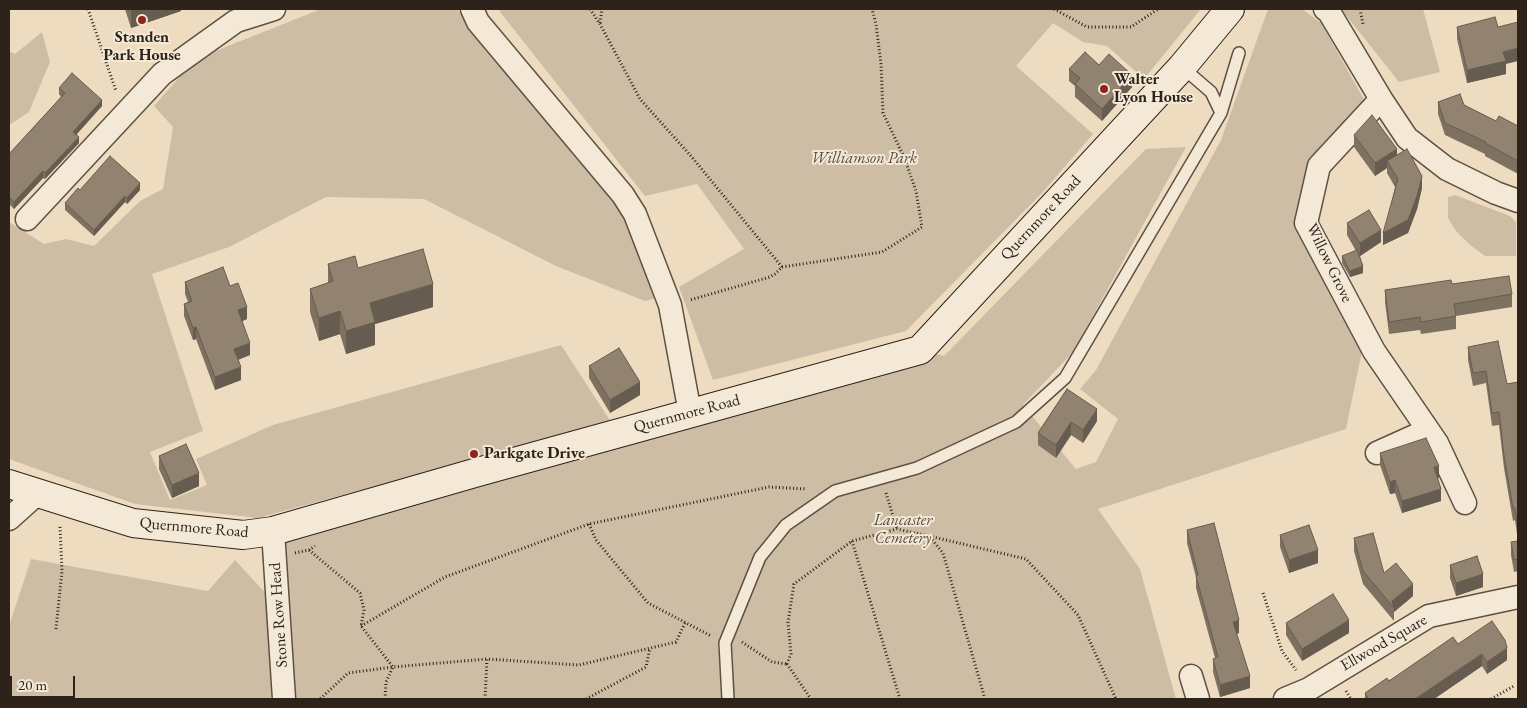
<!DOCTYPE html>
<html>
<head>
<meta charset="utf-8">
<style>
	body { margin:0 }
	#map { position:relative; width:1527px; height:708px; overflow:hidden; background:#eedcc1; font-family:"EB Garamond",serif }
	canvas { display:block }
	.frame { position:absolute; inset:0; border:10px solid #2e231a; pointer-events:none }
	.scale { position:absolute; left:10px; top:676px; width:65px; height:22px; box-sizing:border-box; border:2px solid #2e231a; border-top:0; padding-left:6px; font-size:15px; line-height:18px; white-space:nowrap; color:#2e231a; -webkit-text-stroke:4px #f4e8d7; paint-order:stroke }
</style>
</head>
<body>
<div id="map">
<canvas width="1527" height="708"></canvas>
<div class="frame"></div>
<div class="scale">20 m</div>
</div>
<script>
const c = document.querySelector('canvas').getContext('2d');
c.lineJoin = 'round';
function fillPath(path, color) {
  c.fillStyle = color;
  c.fill(path, 'evenodd');
}
function toPath(rows) {
  const path = new Path2D();
  for (const r of rows) {
    path.moveTo(r[0], r[1]);
    for (let i = 2; i < r.length; i += 2) path.lineTo(r[i], r[i + 1]);
  }
  return path;
}
function trace(path, color, width, dash) {
  c.strokeStyle = color;
  c.lineWidth = width;
  c.lineCap = dash ? 'butt' : 'round';
  c.setLineDash(dash || []);
  c.stroke(path);
}
function label(font, color, halo, rows, align = 'center') {
  c.font = font + ' "EB Garamond",serif';
  c.lineWidth = 4;
  c.setLineDash([]);
  c.textBaseline = 'middle';
  c.strokeStyle = halo;
  c.fillStyle = color;
  for (const [text, x, y, turn = 0] of rows) {
    c.save();
    c.translate(x, y);
    c.rotate((+turn || 0) * Math.PI / 180);
    c.textAlign = isNaN(turn) ? turn : align;
    if (halo) c.strokeText(text, 0, 0);
    c.fillText(text, 0, 0);
    c.restore();
  }
}
fillPath(toPath([
	[321,9,457,9,486,51,626,214,657,298,645,301,556,266,424,199,326,197,229,247,152,274,203,431,150,452,170,500,207,485,196,459,273,425,561,345,611,422,258,518,135,504,9,459,9,222,44,244,66,239,94,246,140,201,163,189,173,127,154,106,183,73,213,52],
	[499,9,1201,9,1144,79,1107,46,1083,42,1053,23,1016,66,1093,134,1042,193,906,331,713,380,679,287,744,249,697,184,645,196,501,13],
	[1268,9,1302,9,1321,23,1366,103,1299,221,1363,346,1346,429,1098,509,1140,569,1176,699,284,699,273,531,919,350,944,356,1146,149,1186,147,1073,352,1023,405,1076,469,1096,462,1118,419,1080,389,1096,370,1221,140],
	[1341,9,1423,9,1440,72,1399,82],
	[42,32,50,62,29,112,9,125,9,51,15,54],
	[1455,195,1510,216,1516,222,1516,256,1485,256,1470,245,1456,231,1448,218,1448,197],
	[31,559,208,591,235,560,271,599,271,699,9,699,9,626]
]), '#cdbda5');
const lane = toPath([
	[1182,67,1211,92,1221,113],
	[728,699,725,643,760,557,786,525,835,491,917,468,1016,422,1065,378,1221,113,1239,53]
]);
const street = toPath([
	[472,9,478,22,623,195,635,214,670,305,690,413],
	[1325,9,1329,12,1381,99,1407,138,1447,169,1496,193,1518,201],
	[1381,99,1319,166,1306,223,1374,351,1437,443,1465,503],
	[27,219,162,74,236,21,274,9],
	[1377,453,1428,430],
	[9,519,38,493],
	[273,531,284,699],
	[1191,676,1198,699],
	[1285,699,1309,689,1429,616,1518,597]
]);
const secondary = toPath([
	[9,484,133,523,243,535,273,531,478,472,920,350,1182,67,1230,9]
]);
trace(lane, '#5e5144', 14);
trace(street, '#5e5144', 25);
trace(secondary, '#2e231a', 30);
trace(toPath([
	[88,9,116,91],
	[590,9,600,24,640,99,691,156,782,267,775,274,770,277,690,300],
	[1054,9,1087,27,1131,27,1158,9],
	[1360,9,1363,24],
	[600,23,602,9],
	[782,267,882,252,922,227,916,191,904,157,883,113,881,64,876,24,872,9],
	[886,493,897,529],
	[589,524,596,540,648,603,711,636],
	[929,536,1026,559,1078,615,1116,699],
	[852,541,900,699],
	[309,550,360,593,364,610,361,626,393,667,348,673,320,699],
	[295,553,309,550,315,546],
	[1263,593,1282,651,1296,670],
	[361,626,445,577,589,524,769,487,807,489],
	[56,629,62,571,60,526],
	[742,642,772,662,787,664],
	[787,664,791,654,788,622,794,584,852,541,897,529,929,536,943,553,985,699],
	[787,664,811,699],
	[1346,691,1351,699],
	[385,699,386,682,393,667,487,659],
	[485,699,487,659,579,665,676,642,685,623],
	[586,699,646,667,650,648],
	[1491,699,1514,686]
]), '#2e231a', 3, [1, 2.5]);
trace(lane, '#f4e8d7', 11);
trace(street, '#f4e8d7', 22);
trace(secondary, '#f4e8d7', 28);
fillPath(toPath([
	[125,9,181,9,181,11,131,28],
	[1457,27,1506,64,1506,74,1467,83,1457,39],
	[1099,65,1132,87,1102,121,1075,97,1075,86,1069,81,1069,69],
	[59,88,102,106,77,134,79,143,45,179,43,178,14,209,9,204,9,154,61,97,59,94],
	[1438,102,1464,105,1496,121,1518,126,1518,174,1485,156,1485,154,1445,135,1438,114],
	[1354,135,1397,155,1422,188,1417,209,1408,233,1383,245,1395,187,1387,173,1387,168,1375,176,1354,147],
	[80,190,140,190,127,204,125,202,94,236,65,210,65,203],
	[1347,223,1381,242,1360,256,1363,273,1350,277,1342,263,1342,256,1356,251,1347,235],
	[328,264,358,268,433,307,375,324,375,345,346,354,340,334,319,341,310,312,310,289,328,283],
	[185,282,230,286,247,319,242,321,250,355,238,360,241,380,215,390,196,339,193,340,184,316,184,304,188,302,185,294],
	[1452,284,1512,294,1512,307,1456,316,1456,329,1421,334,1420,330,1389,334,1385,302,1385,290],
	[1468,347,1507,384,1518,382,1518,571,1514,572,1511,555,1511,542,1518,541,1515,520,1513,521,1504,468,1499,425,1492,426,1486,383,1473,386,1468,360],
	[589,366,640,395,610,413,589,378],
	[1067,389,1097,421,1083,443,1071,435,1056,458,1038,445,1038,433],
	[1380,453,1439,478,1437,478,1441,501,1402,513,1395,493,1390,494,1380,465],
	[159,456,199,486,172,498,159,469],
	[1187,530,1239,633,1236,634,1250,688,1220,697,1213,672,1213,659,1215,658,1196,588,1196,577,1187,543],
	[1280,535,1318,563,1289,573,1280,547],
	[1354,538,1384,573,1413,596,1394,612,1394,621,1363,584,1354,551],
	[1450,565,1483,587,1456,596,1450,578],
	[1286,623,1349,633,1302,661,1286,635],
	[1458,644,1507,660,1487,674,1482,666,1434,699,1365,699,1365,693]
]), '#7e7161');
fillPath(toPath([
	[131,9,181,9,181,11,131,28],
	[1518,48,1518,61,1506,64,1506,74,1467,83,1467,70,1503,52],
	[1132,75,1132,87,1102,121,1102,109],
	[102,100,102,106,73,138,73,132],
	[79,137,79,143,45,179,45,173],
	[1397,149,1397,162,1387,161,1387,168,1375,176,1375,163],
	[43,171,43,178,14,209,14,202],
	[1422,176,1422,188,1417,209,1408,233,1383,245,1383,233],
	[140,183,140,190,127,204,127,198],
	[125,196,125,202,94,236,94,230],
	[1381,230,1381,242,1360,256,1360,243],
	[1363,266,1363,273,1350,277,1350,271],
	[433,284,433,307,375,324,375,345,346,354,346,331,370,303],
	[247,307,247,319,238,323,238,310],
	[340,311,340,334,319,341,319,318],
	[196,327,196,339,193,340,193,328],
	[250,343,250,355,234,361,234,349],
	[241,367,241,380,215,390,215,377],
	[640,382,640,395,610,413,610,400],
	[1097,409,1097,421,1083,443,1083,430],
	[1071,422,1071,435,1056,458,1056,445],
	[1439,466,1439,478,1434,480,1434,467],
	[199,473,199,486,172,498,172,485],
	[1395,480,1395,493,1390,494,1390,482],
	[1441,489,1441,501,1402,513,1402,501],
	[1318,550,1318,563,1289,573,1289,560],
	[1483,574,1483,587,1456,596,1456,583],
	[1413,584,1413,596,1394,612,1394,608,1392,601],
	[1239,620,1239,633,1233,635,1233,622],
	[1349,620,1349,633,1302,661,1302,649],
	[1507,648,1507,660,1487,674,1487,662],
	[1482,654,1482,666,1434,699,1415,699],
	[1250,676,1250,688,1220,697,1220,685]
]), '#665c4f');
const building = toPath([
	[1495,17,1498,27,1518,22,1518,48,1503,52,1506,61,1467,70,1457,27,1495,17],
	[1085,52,1099,65,1109,54,1132,75,1102,109,1075,84,1080,78,1069,69,1085,52],
	[72,73,102,100,73,132,79,137,45,173,43,171,14,202,9,197,9,154,65,93,59,88,72,73],
	[1460,94,1464,105,1496,121,1499,116,1518,126,1518,161,1485,143,1486,142,1445,123,1438,102,1460,94],
	[1372,115,1397,149,1375,163,1354,135,1372,115],
	[1407,149,1422,176,1417,196,1408,220,1383,233,1398,179,1387,161,1407,149],
	[110,156,140,183,127,198,125,196,94,230,65,203,78,188,80,190,110,156],
	[1369,210,1381,230,1360,243,1347,223,1369,210],
	[423,249,433,284,370,303,375,322,346,331,340,311,319,318,310,289,333,281,328,264,355,256,358,268,423,249],
	[1357,250,1363,266,1350,271,1342,256,1357,250],
	[223,267,230,286,238,283,247,307,238,310,250,343,234,349,241,367,215,377,196,327,193,328,184,304,192,301,185,282,223,267],
	[1509,276,1512,294,1454,304,1456,316,1421,322,1420,317,1389,322,1385,290,1451,280,1452,284,1509,276],
	[1498,341,1507,384,1518,382,1518,531,1515,508,1513,508,1504,456,1499,412,1492,413,1486,371,1473,373,1468,347,1498,341],
	[619,348,640,382,610,400,589,366,619,348],
	[1067,389,1097,409,1083,430,1071,422,1056,445,1038,433,1067,389],
	[1426,438,1439,466,1434,467,1441,489,1402,501,1395,480,1390,482,1380,453,1426,438],
	[186,444,199,473,172,485,159,456,186,444],
	[1214,523,1239,620,1233,622,1250,676,1220,685,1213,659,1218,657,1196,576,1198,575,1187,530,1214,523],
	[1309,525,1318,550,1289,560,1280,535,1309,525],
	[1373,533,1384,573,1396,563,1413,584,1392,601,1394,608,1363,571,1354,538,1373,533],
	[1518,541,1518,559,1514,560,1511,542,1518,541],
	[1477,556,1483,574,1456,583,1450,565,1477,556],
	[1333,594,1349,620,1302,649,1286,623,1333,594],
	[1492,621,1505,640,1507,648,1487,662,1482,654,1415,699,1412,699,1411,698,1409,699,1365,699,1368,698,1365,693,1387,678,1389,681,1453,637,1458,644,1492,621]
]);
fillPath(building, '#928371');
trace(building, '#665c4f', 1);
for (const [x, y, r, color] of [
	[142,20,5,"#8f2418"],
	[1104,89,5,"#8f2418"],
	[474,454,5,"#8f2418"]
]) {
  const dot = new Path2D();
  dot.arc(x, y, r, 0, 2 * Math.PI);
  c.fillStyle = color;
  c.fill(dot);
  trace(dot, '#f4e8d7', 2);
}
label('bold 16px', '#2e231a', '#f4e8d7', [
	["Standen",142,38,"center"],
	["Park House",142,56,"center"],
	["Walter",1114,80],
	["Lyon House",1114,98],
	["Parkgate Drive",484,454]
], 'left');
label('italic 16px', '#564a3d', '#f4e8d7', [
	["Williamson Park",864,159],
	["Lancaster",903,521],
	["Cemetery",903,539]
]);
label('16px', '#2e231a', '#f4e8d7', [
	["Quernmore Road",1041,218,-47],
	["Willow Grove",1329,263,64],
	["Quernmore Road",687,414,-15],
	["Quernmore Road",194,528,5],
	["Stone Row Head",279,615,-94],
	["Ellwood Square",1384,643,-30]
]);
</script>
</body>
</html>
